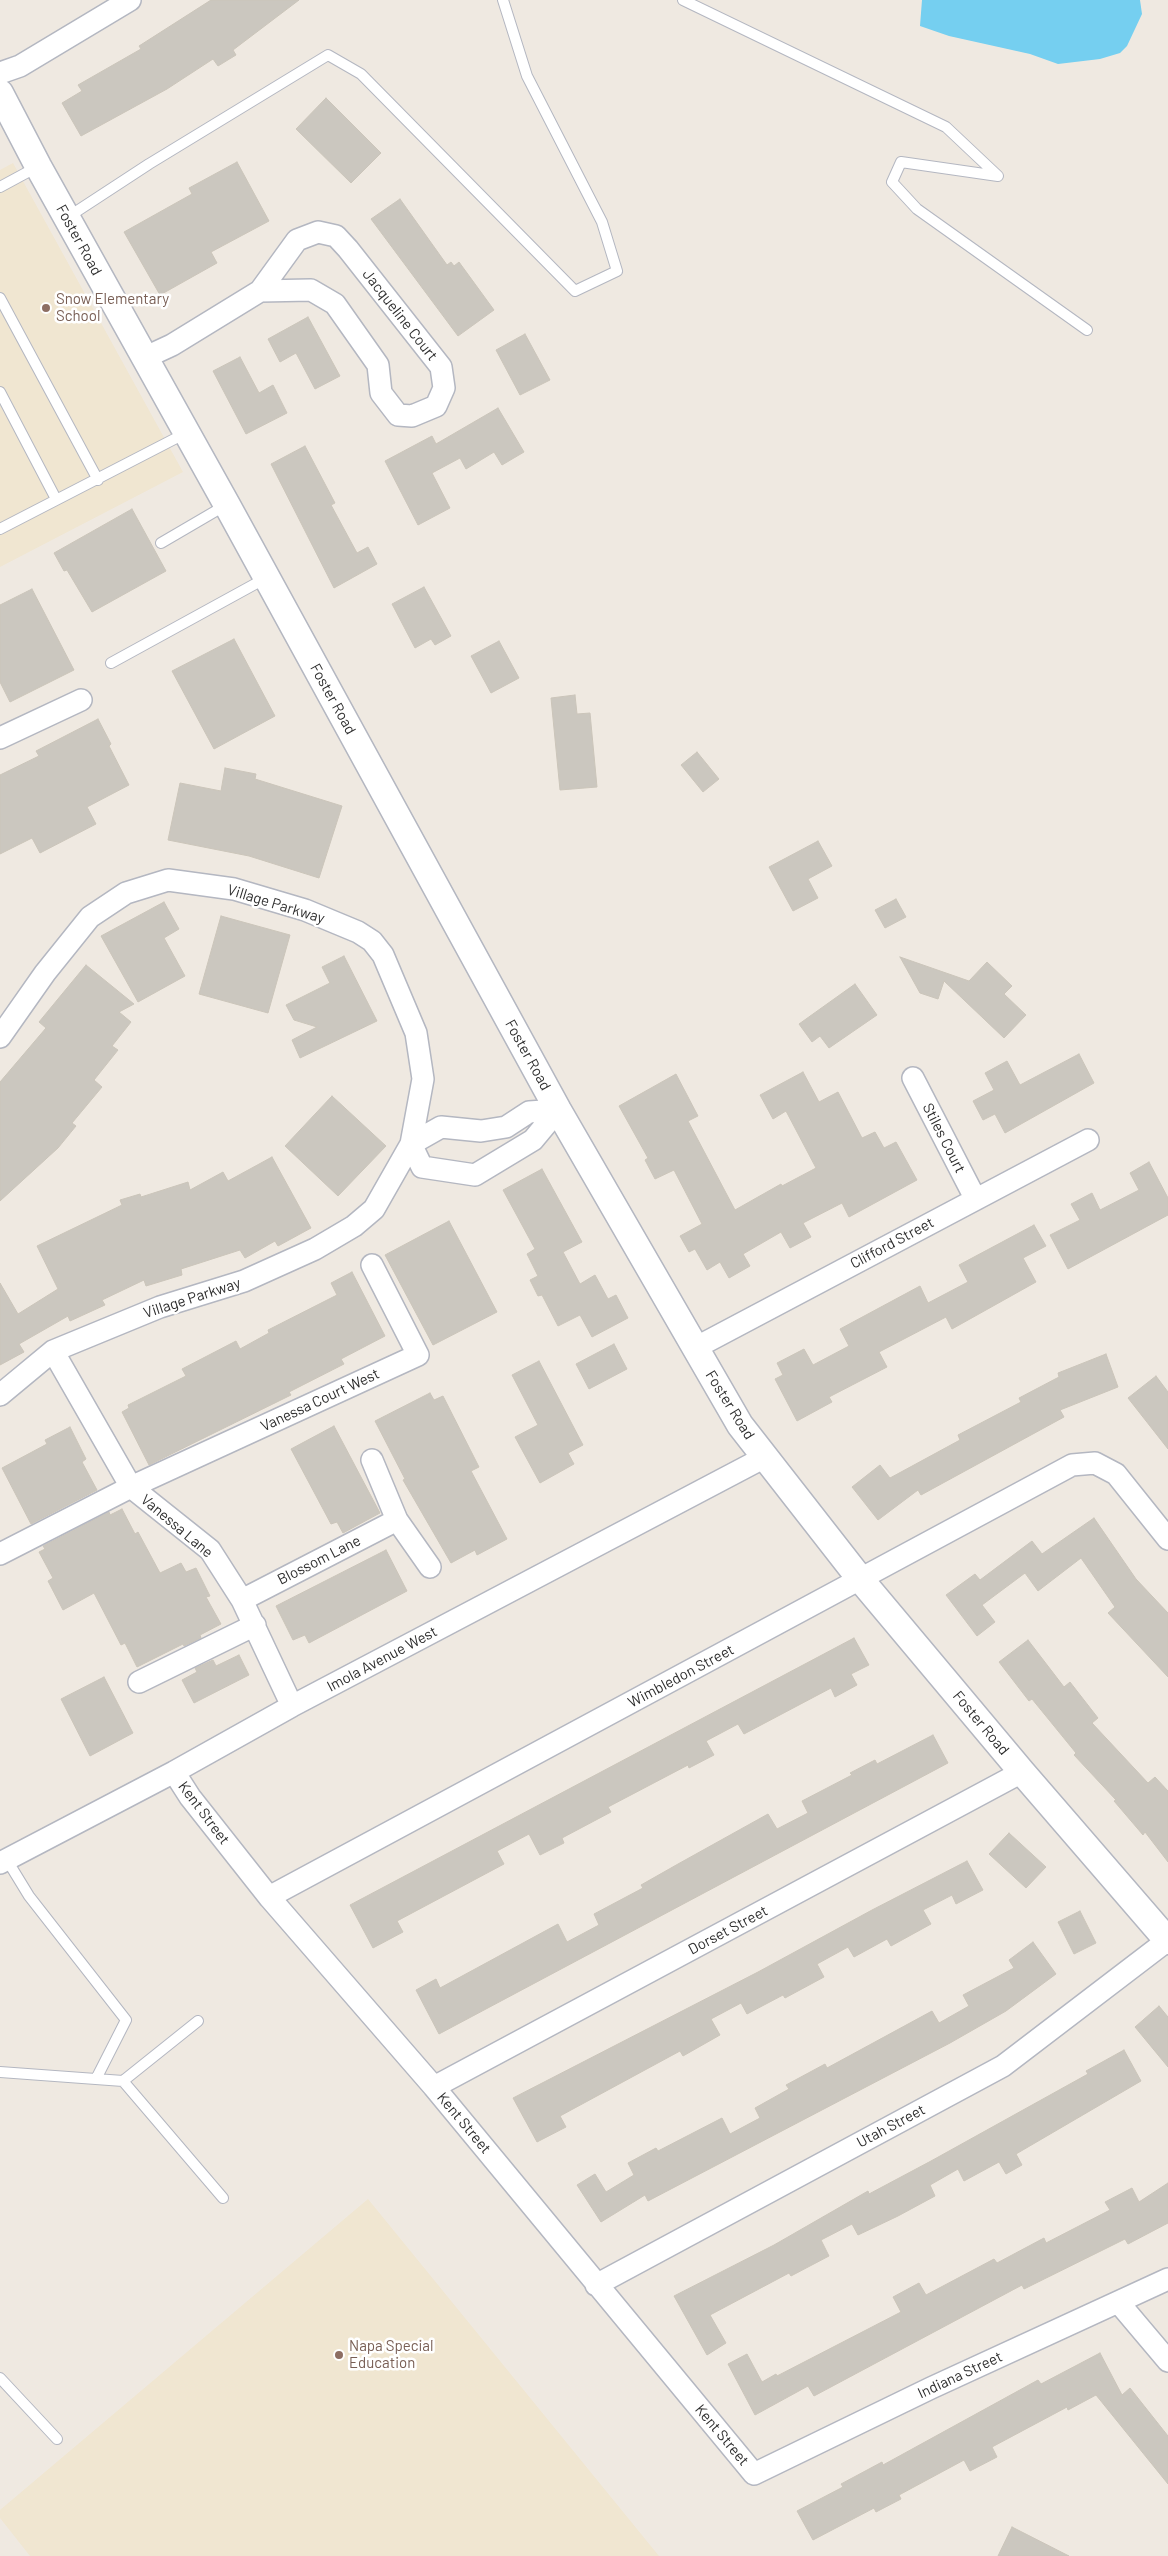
<!DOCTYPE html>
<html>
<head>
<meta charset="utf-8">
<style>
	body { margin:0 }
	canvas { display:block; background:#efe9e1 }
</style>
</head>
<body>
<canvas width="1168" height="2556"></canvas>
<script>
const c = document.querySelector('canvas').getContext('2d');
c.lineJoin = 'round';
function fillPath(path, color) {
  c.fillStyle = color;
  c.fill(path, 'evenodd');
}
function toPath(rows) {
  const path = new Path2D();
  for (const r of rows) {
    path.moveTo(r[0], r[1]);
    for (let i = 2; i < r.length; i += 2) path.lineTo(r[i], r[i + 1]);
  }
  return path;
}
function trace(path, color, width, dash) {
  c.strokeStyle = color;
  c.lineWidth = width;
  c.lineCap = dash ? 'butt' : 'round';
  c.setLineDash(dash || []);
  c.stroke(path);
}
function label(font, color, halo, rows, align = 'center') {
  c.font = font + ' Barlow,sans-serif';
  c.lineWidth = 5;
  c.setLineDash([]);
  c.textBaseline = 'middle';
  c.strokeStyle = halo;
  c.fillStyle = color;
  for (const [text, x, y, turn = 0] of rows) {
    c.save();
    c.translate(x, y);
    c.rotate((+turn || 0) * Math.PI / 180);
    c.textAlign = isNaN(turn) ? turn : align;
    if (halo) c.strokeText(text, 0, 0);
    c.fillText(text, 0, 0);
    c.restore();
  }
}
fillPath(toPath([
	[13,163,183,472,0,567,0,170],
	[368,2199,659,2556,30,2556,0,2518,0,2510]
]), '#f0e6d1');
fillPath(toPath([
	[922,0,1140,0,1142,14,1127,46,1120,53,1100,59,1058,64,1030,54,949,36,920,26]
]), '#75cff0');
const building = toPath([
	[211,0,299,0,233,50,236,55,218,66,213,59,167,89,81,136,62,103,82,91,78,85,141,49,139,46,211,0],
	[326,98,381,153,351,183,296,129,326,98],
	[237,162,269,221,211,252,217,263,160,295,124,232,192,194,189,188,237,162],
	[400,199,447,265,451,262,454,266,459,262,494,310,458,336,371,219,400,199],
	[308,317,340,376,315,389,296,353,280,362,268,339,308,317],
	[525,334,550,380,520,395,496,350,525,334],
	[240,357,259,393,273,385,287,413,246,434,213,371,240,357],
	[498,408,524,452,502,465,494,452,466,469,460,458,432,473,450,508,418,525,385,461,432,436,436,444,498,408],
	[305,446,335,503,331,505,357,553,368,547,377,564,334,588,271,464,305,446],
	[132,509,166,571,92,612,67,570,64,571,54,553,132,509],
	[424,587,451,636,435,645,431,639,415,648,392,604,424,587],
	[32,589,74,670,10,702,0,682,0,605,32,589],
	[234,639,275,716,214,749,172,671,234,639],
	[499,641,519,678,491,693,471,656,499,641],
	[575,695,577,714,590,713,597,787,560,790,551,698,575,695],
	[98,719,111,744,109,746,129,785,87,807,96,824,40,853,32,838,0,854,0,775,39,756,36,751,98,719],
	[697,752,719,779,703,792,681,765,697,752],
	[225,768,256,774,255,779,342,806,319,878,249,856,168,840,180,783,221,791,225,768],
	[818,841,832,866,808,879,818,898,793,911,769,867,818,841],
	[896,899,906,917,885,928,875,910,896,899],
	[164,902,179,929,164,938,185,976,138,1002,101,936,164,902],
	[221,916,290,935,268,1013,199,994,221,916],
	[344,956,377,1021,300,1058,292,1040,317,1027,294,1020,286,1005,330,983,322,967,344,956],
	[900,957,969,981,987,962,1012,986,1004,994,1026,1015,1004,1038,944,981,938,999,920,993,900,957],
	[86,965,134,1004,119,1012,131,1022,112,1046,118,1050,94,1080,102,1087,72,1123,76,1126,58,1148,0,1201,0,1082,46,1028,39,1022,86,965],
	[855,984,877,1015,829,1048,820,1036,812,1042,799,1024,855,984],
	[1079,1054,1094,1083,1005,1133,995,1114,983,1120,973,1101,994,1090,985,1073,1007,1061,1020,1085,1079,1054],
	[803,1072,819,1102,838,1092,862,1138,875,1132,884,1148,896,1142,917,1180,849,1217,842,1203,803,1223,811,1237,790,1248,781,1232,743,1254,750,1266,729,1278,720,1262,707,1270,695,1249,689,1252,680,1236,702,1224,674,1170,655,1179,645,1160,648,1158,619,1106,676,1074,698,1116,688,1121,735,1210,781,1184,782,1186,816,1168,786,1111,773,1119,760,1095,803,1072],
	[332,1096,386,1146,338,1196,285,1146,332,1096],
	[272,1157,311,1228,278,1246,275,1241,245,1258,240,1250,181,1269,182,1275,146,1286,144,1280,102,1300,105,1305,70,1321,68,1316,19,1344,24,1352,0,1365,0,1283,18,1314,58,1289,37,1246,122,1205,120,1200,140,1194,141,1197,188,1182,190,1190,223,1172,228,1181,272,1157],
	[1149,1162,1168,1198,1168,1215,1068,1269,1050,1235,1080,1220,1071,1204,1092,1193,1100,1210,1139,1190,1130,1173,1149,1162],
	[542,1169,582,1242,563,1252,580,1284,595,1275,608,1299,616,1295,628,1318,592,1337,580,1315,558,1326,542,1295,538,1296,530,1280,538,1276,527,1254,535,1249,503,1190,542,1169],
	[449,1221,497,1312,433,1345,385,1255,449,1221],
	[1034,1225,1046,1246,1023,1258,1036,1282,952,1329,946,1317,879,1352,887,1367,829,1397,832,1402,797,1421,775,1379,783,1375,777,1363,804,1349,813,1365,849,1346,840,1329,920,1286,928,1303,968,1282,959,1265,1034,1225],
	[352,1272,385,1336,341,1359,344,1364,289,1392,291,1395,149,1465,122,1412,129,1408,128,1405,186,1376,182,1369,236,1341,240,1349,269,1333,268,1330,337,1295,331,1283,352,1272],
	[614,1344,627,1369,589,1389,576,1364,614,1344],
	[1106,1354,1118,1387,1060,1410,1064,1417,921,1495,918,1490,878,1520,852,1487,880,1465,890,1478,960,1440,958,1435,1021,1402,1019,1398,1059,1377,1058,1373,1106,1354],
	[539,1361,583,1445,568,1453,574,1464,540,1483,515,1437,538,1425,512,1375,539,1361],
	[1156,1376,1168,1392,1168,1449,1128,1398,1156,1376],
	[430,1393,434,1400,443,1396,479,1467,471,1471,507,1539,477,1555,475,1550,451,1563,403,1480,405,1479,375,1421,430,1393],
	[334,1426,380,1513,343,1533,337,1522,331,1524,291,1449,334,1426],
	[70,1427,86,1459,82,1462,97,1490,31,1524,2,1468,47,1444,45,1440,70,1427],
	[122,1509,135,1534,138,1532,160,1573,181,1563,186,1572,196,1568,210,1596,206,1597,221,1624,200,1635,201,1638,184,1646,183,1644,137,1667,125,1643,121,1645,94,1593,63,1610,48,1581,53,1578,39,1552,45,1549,43,1546,109,1512,110,1515,122,1509],
	[1094,1518,1136,1579,1168,1613,1168,1677,1108,1613,1115,1607,1081,1558,1038,1591,1025,1573,982,1605,995,1622,977,1636,946,1595,975,1574,980,1580,1032,1541,1042,1554,1094,1518],
	[386,1550,407,1591,309,1643,305,1635,293,1640,276,1606,386,1550],
	[854,1638,869,1665,851,1674,857,1685,835,1697,831,1688,744,1734,738,1724,706,1741,714,1755,689,1768,688,1765,608,1807,611,1812,562,1838,564,1843,540,1855,529,1834,497,1851,504,1864,397,1921,403,1932,373,1948,350,1905,854,1638],
	[1028,1640,1064,1687,1070,1682,1098,1718,1092,1723,1148,1783,1155,1777,1168,1791,1168,1862,1145,1832,1143,1835,1114,1801,1116,1800,1074,1755,1076,1753,1032,1699,1029,1701,999,1662,1028,1640],
	[239,1655,249,1675,194,1703,182,1680,197,1672,195,1668,213,1660,216,1666,239,1655],
	[104,1677,133,1733,90,1756,61,1699,104,1677],
	[933,1735,948,1763,439,2034,416,1990,436,1979,440,1988,558,1924,567,1942,599,1925,594,1914,643,1888,641,1885,678,1864,768,1814,777,1829,808,1813,802,1801,852,1775,850,1773,875,1760,877,1764,933,1735],
	[1009,1833,1046,1867,1026,1888,989,1854,1009,1833],
	[967,1861,983,1890,956,1904,952,1895,923,1910,931,1924,891,1946,887,1939,854,1957,848,1947,817,1964,824,1977,785,1998,783,1995,747,2014,741,2003,711,2019,720,2035,683,2056,680,2051,560,2116,566,2127,537,2142,513,2098,758,1972,872,1910,967,1861],
	[1080,1911,1096,1943,1074,1954,1058,1922,1080,1911],
	[1033,1942,1056,1974,1006,2011,950,2043,648,2201,645,2195,601,2222,577,2185,595,2174,606,2192,634,2175,628,2163,656,2148,658,2151,722,2118,730,2134,760,2118,755,2108,789,2089,786,2085,825,2064,827,2068,932,2011,939,2023,969,2006,963,1995,1014,1968,1009,1960,1033,1942],
	[1159,2006,1168,2017,1168,2067,1135,2027,1159,2006],
	[1124,2050,1141,2081,1016,2154,1022,2165,1006,2174,999,2162,964,2181,958,2169,930,2185,935,2196,898,2216,858,2235,852,2224,821,2240,829,2256,791,2276,789,2273,710,2315,726,2343,707,2355,674,2296,774,2245,868,2191,869,2194,931,2161,1088,2074,1086,2071,1124,2050],
	[1168,2183,1168,2223,1128,2244,1125,2239,1024,2289,1022,2285,814,2396,808,2386,755,2415,728,2364,747,2354,762,2382,776,2374,777,2376,901,2312,893,2297,919,2283,926,2295,994,2259,997,2263,1044,2238,1046,2243,1110,2210,1105,2202,1132,2188,1139,2202,1168,2183],
	[1100,2353,1122,2395,1130,2388,1168,2436,1168,2484,1096,2395,1068,2410,1067,2407,992,2447,997,2457,970,2471,964,2460,899,2495,901,2499,876,2512,874,2508,813,2540,797,2511,843,2487,841,2484,882,2462,883,2465,1038,2380,1041,2384,1100,2353],
	[1012,2527,1069,2556,998,2556,1012,2527]
]);
fillPath(building, '#cbc7bf');
trace(building, '#cbc5ba', 1);
const service = toPath([
	[683,0,946,127,998,176,901,162,892,182,917,209,1087,330],
	[0,187,37,167],
	[68,217,149,164,328,55,361,74,575,291,617,271,602,222,527,76,503,0],
	[0,298,98,480],
	[0,392,56,499],
	[0,529,186,433],
	[161,543,226,505],
	[111,663,266,578],
	[7,1860,29,1896,126,2020,96,2079],
	[198,2021,123,2081,223,2198],
	[0,2072,123,2081],
	[0,2378,57,2439]
]);
const minor = toPath([
	[0,73,20,66,130,0],
	[144,358,172,345,260,291,297,240,318,232,336,236,348,249,441,367,444,388,436,406,412,416,398,415,381,393,378,365,335,304,311,290,260,291],
	[0,738,81,700],
	[0,1037,45,973,90,917,126,893,168,880,234,889,305,910,358,932,372,941,383,955,416,1033,423,1079,411,1144,374,1209,354,1226,315,1249,244,1281,160,1307,53,1351,0,1395],
	[913,1078,975,1198],
	[411,1144,422,1167,475,1175,533,1140,558,1110],
	[411,1144,441,1127,481,1131,506,1127,529,1112,558,1110],
	[695,1348,1088,1140],
	[53,1351,131,1487,210,1550,242,1600,292,1706],
	[372,1460,397,1520,430,1567],
	[0,1554,131,1487,418,1355,372,1265],
	[242,1600,397,1520],
	[139,1682,255,1625],
	[174,1772,190,1797,269,1897,434,2087,754,2474,931,2388,1168,2279],
	[0,1863,174,1772,292,1706,765,1457],
	[269,1897,1072,1465,1095,1463,1116,1474,1168,1539],
	[434,2087,1022,1772],
	[596,2285,1003,2066,1168,1940],
	[1119,2303,1168,2361]
]);
const tertiary = toPath([
	[0,93,38,166,227,505,558,1110,740,1425,861,1580,1022,1772,1168,1941]
]);
trace(service, '#b4b7c1', 12);
trace(minor, '#b4b7c1', 24);
trace(tertiary, '#b4b7c1', 29);
trace(service, '#fff', 10);
trace(minor, '#fff', 21);
trace(tertiary, '#fff', 26);
for (const [x, y, r, color] of [
	[46,308,5,"#8d6e63"],
	[339,2355,5,"#8d6e63"]
]) {
  const dot = new Path2D();
  dot.arc(x, y, r, 0, 2 * Math.PI);
  c.fillStyle = color;
  c.fill(dot);
  trace(dot, '#fff', 2);
}
label('15px', '#2e2e2e', '#fff', [
	["Foster Road",79,240,61],
	["Jacqueline Court",400,315,52],
	["Foster Road",333,699,61],
	["Village Parkway",276,904,17],
	["Foster Road",528,1055,61],
	["Stiles Court",944,1138,63],
	["Clifford Street",892,1243,-28],
	["Village Parkway",192,1298,-18],
	["Vanessa Court West",320,1400,-25],
	["Foster Road",730,1405,58],
	["Vanessa Lane",177,1526,40],
	["Blossom Lane",319,1560,-27],
	["Imola Avenue West",382,1659,-28],
	["Wimbledon Street",681,1676,-28],
	["Foster Road",981,1723,50],
	["Kent Street",204,1813,53],
	["Dorset Street",728,1930,-28],
	["Kent Street",464,2123,50],
	["Utah Street",891,2126,-28],
	["Indiana Street",960,2375,-25],
	["Kent Street",722,2435,50]
]);
label('15px', '#785e54', '#fff', [
	["Snow Elementary",56,299],
	["School",56,316],
	["Napa Special",349,2346],
	["Education",349,2363]
], 'left');
</script>
</body>
</html>
